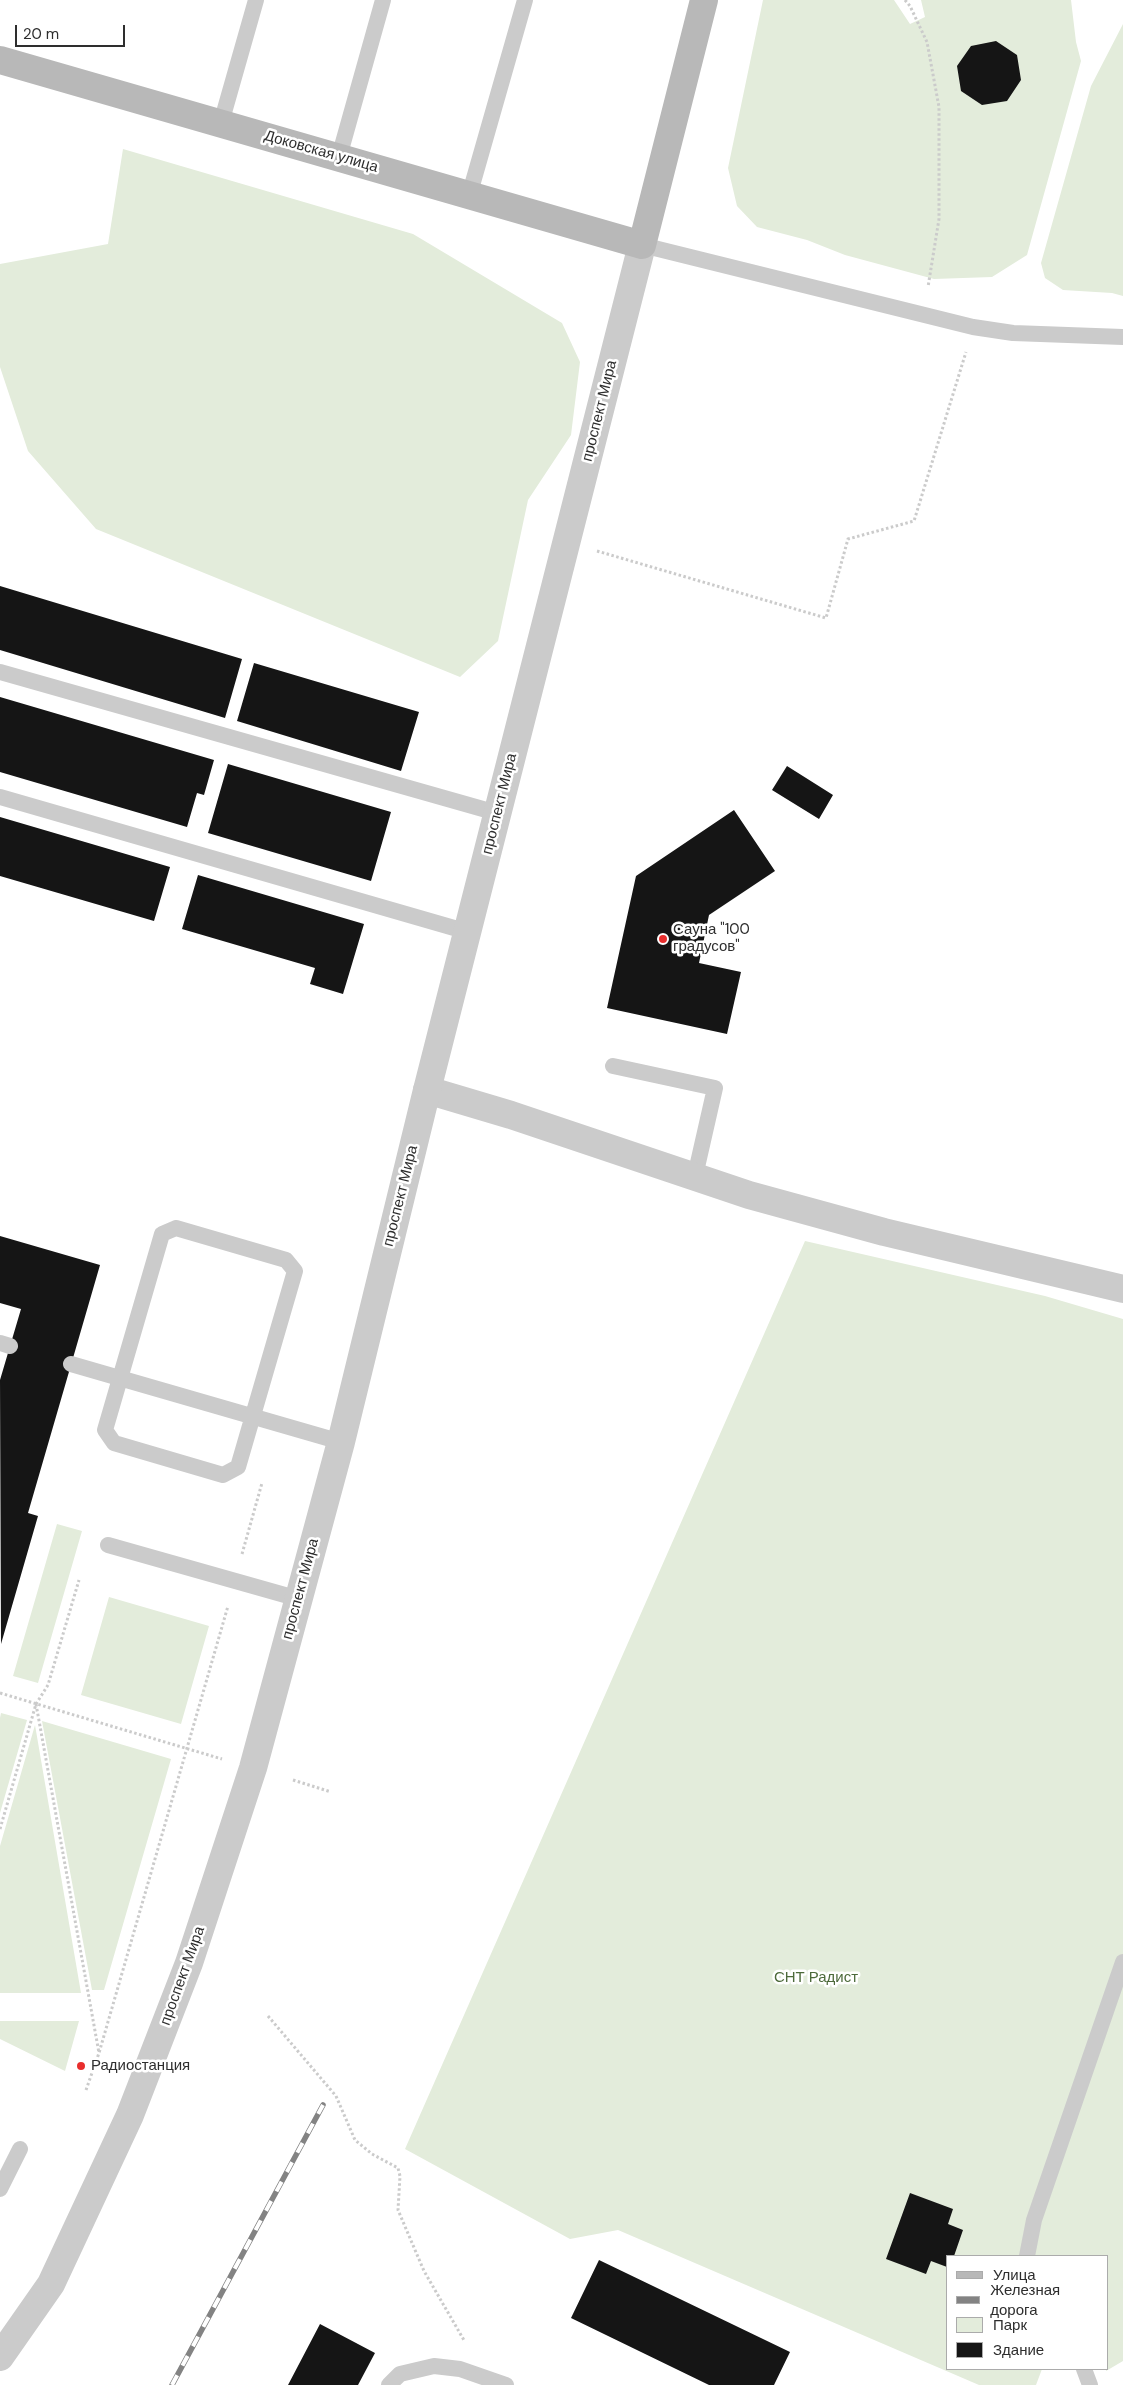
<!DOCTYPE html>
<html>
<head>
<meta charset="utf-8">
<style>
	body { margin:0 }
	#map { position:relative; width:1123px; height:2385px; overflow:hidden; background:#fff; font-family:"DM Sans",sans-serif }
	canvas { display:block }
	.legend { position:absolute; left:946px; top:2255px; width:162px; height:115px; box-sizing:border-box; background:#fff; border:1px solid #ababab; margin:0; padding:6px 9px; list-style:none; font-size:15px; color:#2e2e2e }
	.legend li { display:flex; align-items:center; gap:10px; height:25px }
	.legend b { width:25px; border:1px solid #ababab }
	.scale { position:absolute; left:15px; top:25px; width:110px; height:22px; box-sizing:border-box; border:2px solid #2e2e2e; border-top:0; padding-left:6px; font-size:15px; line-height:18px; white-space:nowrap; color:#2e2e2e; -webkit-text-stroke:4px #fff; paint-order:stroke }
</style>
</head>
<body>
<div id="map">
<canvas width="1123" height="2385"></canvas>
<ul class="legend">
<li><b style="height:6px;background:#b8b8b8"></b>Улица</li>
<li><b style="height:6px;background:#838383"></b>Железная дорога</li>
<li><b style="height:14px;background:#e3ecdb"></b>Парк</li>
<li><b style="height:14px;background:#151515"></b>Здание</li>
</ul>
<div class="scale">20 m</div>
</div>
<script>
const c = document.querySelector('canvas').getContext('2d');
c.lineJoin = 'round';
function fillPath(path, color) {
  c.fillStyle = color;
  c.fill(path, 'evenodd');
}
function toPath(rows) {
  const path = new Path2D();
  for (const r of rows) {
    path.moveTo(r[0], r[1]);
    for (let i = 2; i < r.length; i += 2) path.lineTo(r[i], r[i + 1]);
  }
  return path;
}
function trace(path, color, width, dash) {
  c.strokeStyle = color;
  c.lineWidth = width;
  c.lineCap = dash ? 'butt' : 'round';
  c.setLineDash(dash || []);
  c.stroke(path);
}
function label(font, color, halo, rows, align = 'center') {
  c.font = font + ' "DM Sans",sans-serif';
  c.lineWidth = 5;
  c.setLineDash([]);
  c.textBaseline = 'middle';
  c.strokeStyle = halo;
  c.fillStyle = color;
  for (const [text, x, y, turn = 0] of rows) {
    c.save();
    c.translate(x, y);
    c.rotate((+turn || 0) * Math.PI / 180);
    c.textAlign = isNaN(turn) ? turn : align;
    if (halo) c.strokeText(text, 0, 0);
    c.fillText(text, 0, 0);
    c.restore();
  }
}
fillPath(toPath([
	[763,0,894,0,910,24,925,17,921,0,1071,0,1076,42,1081,61,1027,255,992,277,934,279,845,255,807,240,757,227,737,206,728,168],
	[1123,24,1123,296,1112,293,1063,290,1045,278,1041,263,1091,86],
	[123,149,413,234,562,323,580,362,571,435,528,500,498,641,460,677,96,529,28,451,0,367,0,264,108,244],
	[805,1241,1045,1296,1123,1319,1123,2361,1106,2371,1107,2256,947,2256,947,2369,1042,2369,1036,2385,979,2385,618,2230,570,2239,405,2149],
	[57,1524,82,1531,38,1683,13,1676],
	[109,1597,209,1626,181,1724,81,1695],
	[1,1713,27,1720,0,1813,0,1718],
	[42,1721,171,1759,104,1990,92,1990],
	[35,1725,81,1993,0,1993,0,1846],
	[0,2021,79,2021,65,2071,0,2039]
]), '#e3ecdb');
fillPath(toPath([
	[996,41,1017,55,1021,80,1007,101,982,105,961,91,957,66,971,46],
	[0,586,242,659,225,718,0,650],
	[254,663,419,712,401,771,237,721],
	[0,697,214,760,204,795,197,793,187,827,0,772],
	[228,764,391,812,371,881,208,833],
	[787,766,833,795,819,819,772,790],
	[734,810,775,871,709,915,699,963,741,972,727,1034,607,1008,636,876],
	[0,817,170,867,154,921,0,876],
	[198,875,364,924,343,994,310,984,315,968,182,929],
	[0,1236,100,1265,28,1513,38,1516,1,1644,0,1380,21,1309,0,1303],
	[910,2193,953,2209,948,2224,963,2230,954,2256,947,2256,947,2267,931,2261,926,2274,886,2259],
	[599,2260,790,2352,774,2385,709,2385,571,2318],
	[320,2324,375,2353,358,2385,288,2385]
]), '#151515');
trace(toPath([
	[905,0,910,6,927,42,939,107,939,219,928,287],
	[597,551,826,618,848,539,914,521,966,352],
	[242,1554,262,1483],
	[0,1693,222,1759],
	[36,1704,99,2053],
	[293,1780,331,1792],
	[0,1829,36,1704,48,1685,79,1580],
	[268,2016,336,2096,355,2140,372,2154,398,2168,400,2176,398,2210,424,2271,465,2342],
	[86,2090,99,2053,228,1606]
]), '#cbcbcb', 3, [2.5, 2.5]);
trace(toPath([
	[221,123,256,0],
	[339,157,383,0],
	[469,196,525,0],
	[642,245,973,327,1013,333,1123,337],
	[0,672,497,813],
	[0,797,468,932],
	[613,1066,715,1088,695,1176],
	[176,1228,286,1260,295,1271,238,1467,223,1475,114,1443,105,1430,162,1234,176,1228],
	[0,1343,10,1346],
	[71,1364,341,1442],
	[108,1545,299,1599],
	[0,2189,20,2149],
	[1027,2256,1034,2220,1123,1962],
	[1084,2369,1090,2385],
	[389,2385,400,2374,434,2366,460,2369,506,2385]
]), '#cbcbcb', 16);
trace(toPath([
	[427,1090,511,1115,749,1195,884,1232,1123,1289]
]), '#cbcbcb', 28);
trace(toPath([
	[0,2357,51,2284,130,2115,189,1963,253,1768,341,1442,427,1090,642,245]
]), '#cbcbcb', 28);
trace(toPath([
	[0,60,642,245,704,0]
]), '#b8b8b8', 28);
const rail = toPath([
	[172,2385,323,2105]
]);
trace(rail, '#838383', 5.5);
trace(rail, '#fff', 4, [11]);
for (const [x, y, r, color] of [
	[663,939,5,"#e82e2d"],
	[81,2066,5,"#e82e2d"]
]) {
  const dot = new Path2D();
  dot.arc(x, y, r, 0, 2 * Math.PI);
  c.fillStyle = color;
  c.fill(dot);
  trace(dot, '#fff', 2);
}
label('15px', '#2e2e2e', '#fff', [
	["Доковская улица",321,152,16],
	["проспект Мира",600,411,-76],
	["проспект Мира",500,804,-76],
	["проспект Мира",401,1196,-76],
	["проспект Мира",301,1589,-75],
	["проспект Мира",183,1976,-70]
]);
label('15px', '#2e2e2e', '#fff', [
	["Сауна \"100",673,930],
	["градусов\"",673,947],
	["Радиостанция",91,2066]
], 'left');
label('15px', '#4d6a3b', '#fff', [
	["СНТ Радист",816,1978]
]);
</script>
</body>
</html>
